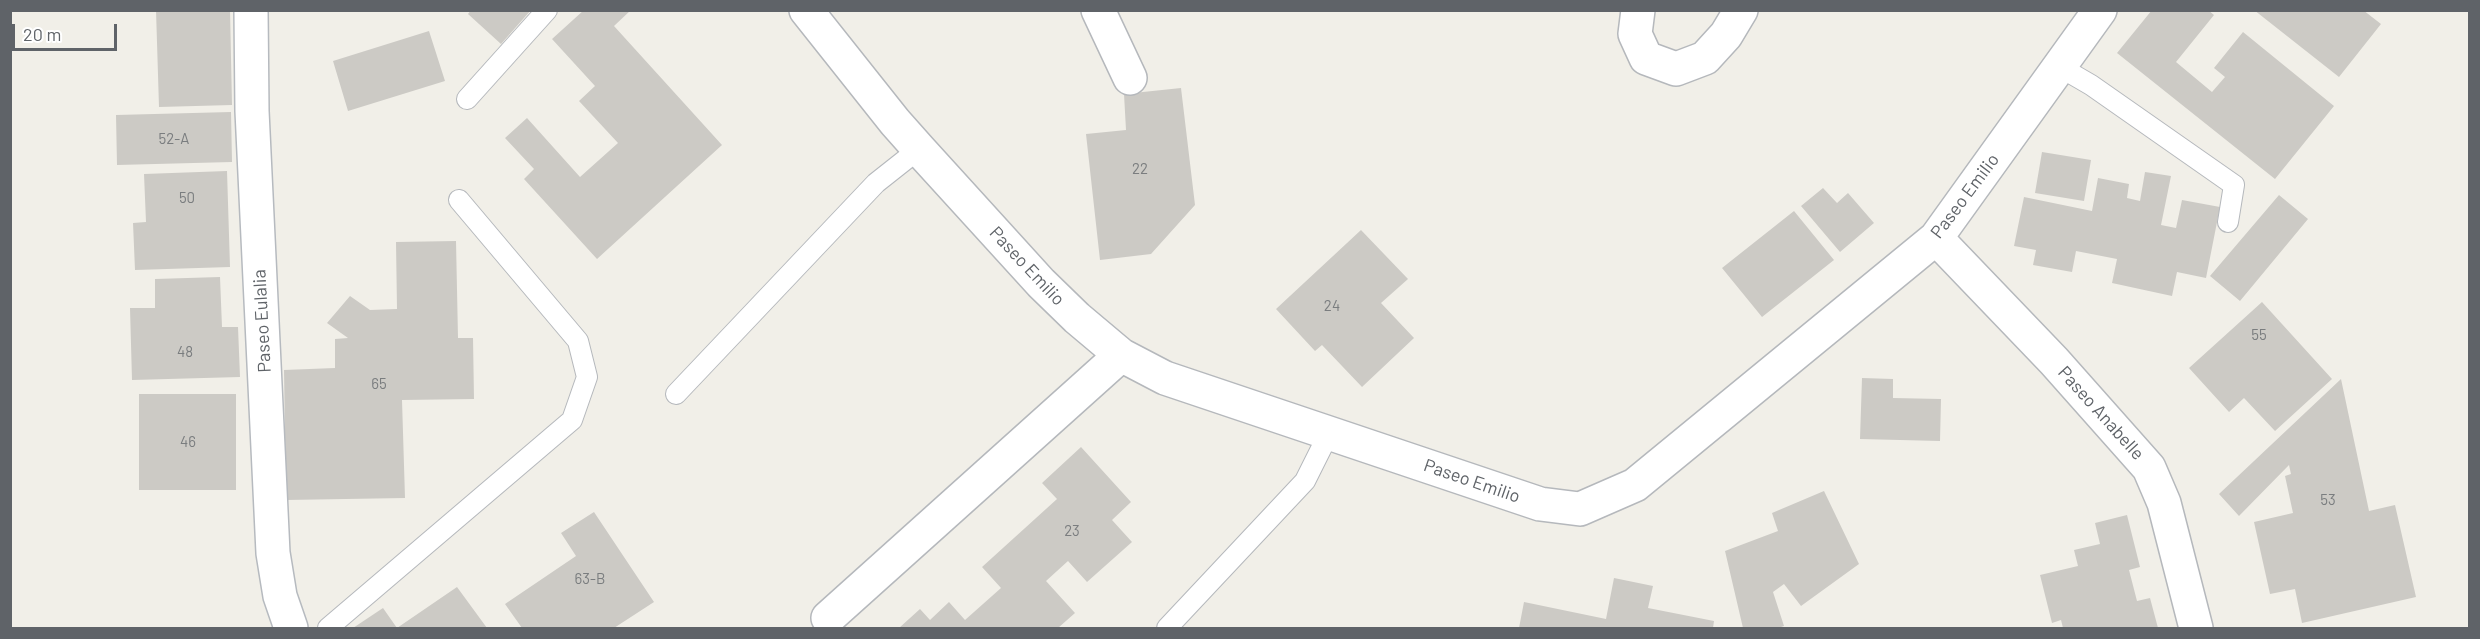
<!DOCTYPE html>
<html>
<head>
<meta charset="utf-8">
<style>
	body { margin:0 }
	#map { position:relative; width:2480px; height:639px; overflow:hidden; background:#f1efe8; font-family:Barlow,sans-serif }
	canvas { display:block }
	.frame { position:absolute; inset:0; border:12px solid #5f6368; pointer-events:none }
	.scale { position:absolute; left:12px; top:24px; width:105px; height:27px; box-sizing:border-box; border:3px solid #5f6368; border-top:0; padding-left:8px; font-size:18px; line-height:21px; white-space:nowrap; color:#5f6368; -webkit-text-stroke:4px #fff; paint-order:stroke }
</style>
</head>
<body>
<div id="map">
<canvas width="2480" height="639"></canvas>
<div class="frame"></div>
<div class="scale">20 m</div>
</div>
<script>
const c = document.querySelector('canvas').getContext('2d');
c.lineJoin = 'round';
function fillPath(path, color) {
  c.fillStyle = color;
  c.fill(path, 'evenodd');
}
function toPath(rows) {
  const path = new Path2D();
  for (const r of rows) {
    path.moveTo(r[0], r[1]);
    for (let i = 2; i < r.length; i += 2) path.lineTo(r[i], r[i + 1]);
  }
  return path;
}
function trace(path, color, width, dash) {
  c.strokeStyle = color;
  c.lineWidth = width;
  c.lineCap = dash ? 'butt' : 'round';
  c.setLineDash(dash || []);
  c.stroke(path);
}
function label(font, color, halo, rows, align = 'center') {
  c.font = font + ' Barlow,sans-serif';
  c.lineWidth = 5;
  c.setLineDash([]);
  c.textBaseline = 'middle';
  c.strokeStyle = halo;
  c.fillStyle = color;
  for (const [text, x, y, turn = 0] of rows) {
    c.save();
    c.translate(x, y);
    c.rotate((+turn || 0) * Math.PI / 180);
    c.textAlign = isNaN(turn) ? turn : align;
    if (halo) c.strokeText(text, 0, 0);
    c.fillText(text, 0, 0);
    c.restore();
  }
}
fillPath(toPath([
	[156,10,230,10,232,105,159,107],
	[471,10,531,10,501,44,468,14],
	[584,10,631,10,614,26,722,145,597,259,524,179,534,169,505,138,527,118,580,177,618,143,579,101,595,86,552,39],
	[2152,10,2208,10,2214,15,2176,62,2212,92,2225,77,2214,68,2243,32,2334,106,2275,179,2117,53],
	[2254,10,2363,10,2381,24,2339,77],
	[429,31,445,81,348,111,333,61],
	[1181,88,1195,205,1151,254,1100,260,1086,134,1126,130,1124,94],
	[231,112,232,162,117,165,116,115],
	[2042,152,2091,160,2084,201,2035,193],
	[227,171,230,267,135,270,133,223,146,222,144,174],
	[2145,172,2171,176,2161,225,2176,228,2182,200,2220,207,2206,278,2177,272,2172,296,2112,283,2117,259,2076,251,2072,272,2033,265,2036,250,2014,246,2024,197,2092,211,2098,178,2129,184,2127,198,2140,201],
	[1823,188,1837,203,1848,193,1874,223,1840,252,1801,206],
	[2279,195,2308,219,2240,301,2210,276],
	[1794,211,1834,260,1762,317,1722,268],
	[1361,230,1408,279,1381,303,1414,338,1362,387,1322,345,1315,351,1276,309],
	[456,241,458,338,473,338,474,399,402,400,405,498,286,500,284,370,335,368,335,339,348,338,327,323,350,296,370,310,397,309,396,242],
	[220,277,222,327,238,327,240,377,132,380,130,308,155,308,155,279],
	[2262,302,2332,379,2275,431,2244,398,2229,412,2189,368],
	[1862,378,1893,379,1893,398,1941,399,1940,441,1860,439],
	[2341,379,2369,511,2395,505,2416,597,2302,623,2295,589,2270,594,2254,522,2293,513,2285,476,2291,474,2289,465,2239,516,2219,494],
	[139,394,236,394,236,490,139,490],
	[1081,447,1131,502,1112,520,1132,542,1087,582,1068,561,1046,581,1075,613,1058,628,899,628,920,609,930,620,949,602,965,620,1001,588,982,567,1057,499,1042,483],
	[1824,491,1859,564,1801,606,1784,584,1773,592,1784,626,1778,628,1743,628,1725,551,1778,531,1772,513],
	[594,512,654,602,614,628,522,628,505,604,576,556,561,533],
	[2127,515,2140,567,2129,570,2137,601,2150,598,2158,628,2063,628,2061,620,2052,623,2040,575,2078,566,2074,550,2100,544,2095,523],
	[1614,578,1653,586,1648,608,1714,621,1713,628,1519,628,1524,602,1606,619],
	[457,587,487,628,397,628],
	[383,608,397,628,353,628]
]), '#cccac5');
const lane = toPath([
	[2060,67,2091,85,2234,185,2228,222],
	[467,99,547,10],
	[676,394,876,183,919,149],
	[328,628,572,420,587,377,578,341,459,200],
	[1167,628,1305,481,1329,433]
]);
const street = toPath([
	[806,10,895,122,919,149,1041,283,1077,318,1121,355,1165,378,1540,504,1580,509,1635,485,1936,238,2100,10],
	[1098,10,1130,78],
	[1638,10,1635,34,1646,58,1676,69,1705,58,1726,35,1741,10],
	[1936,238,2054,361,2149,468,2164,503,2196,628],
	[828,618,1121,355]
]);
const secondary = toPath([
	[251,10,252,111,273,553,280,596,291,628]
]);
trace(lane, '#b5b8bc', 22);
trace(street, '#b5b8bc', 36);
trace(secondary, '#b6babf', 36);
trace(lane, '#fff', 20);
trace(street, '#fff', 33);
trace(secondary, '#fff', 33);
label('15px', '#7a7d7f', null, [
	["52-A",174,139],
	["22",1140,169],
	["50",187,198],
	["24",1332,306],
	["55",2259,335],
	["48",185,352],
	["65",379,384],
	["46",188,442],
	["53",2328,500],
	["23",1072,531],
	["63-B",590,579]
]);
label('18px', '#5f6368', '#fff', [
	["Paseo Emilio",1965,196,-53],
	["Paseo Emilio",1027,266,47],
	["Paseo Eulalia",262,321,-93],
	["Paseo Anabelle",2101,413,48],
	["Paseo Emilio",1472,481,19]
]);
</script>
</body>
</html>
